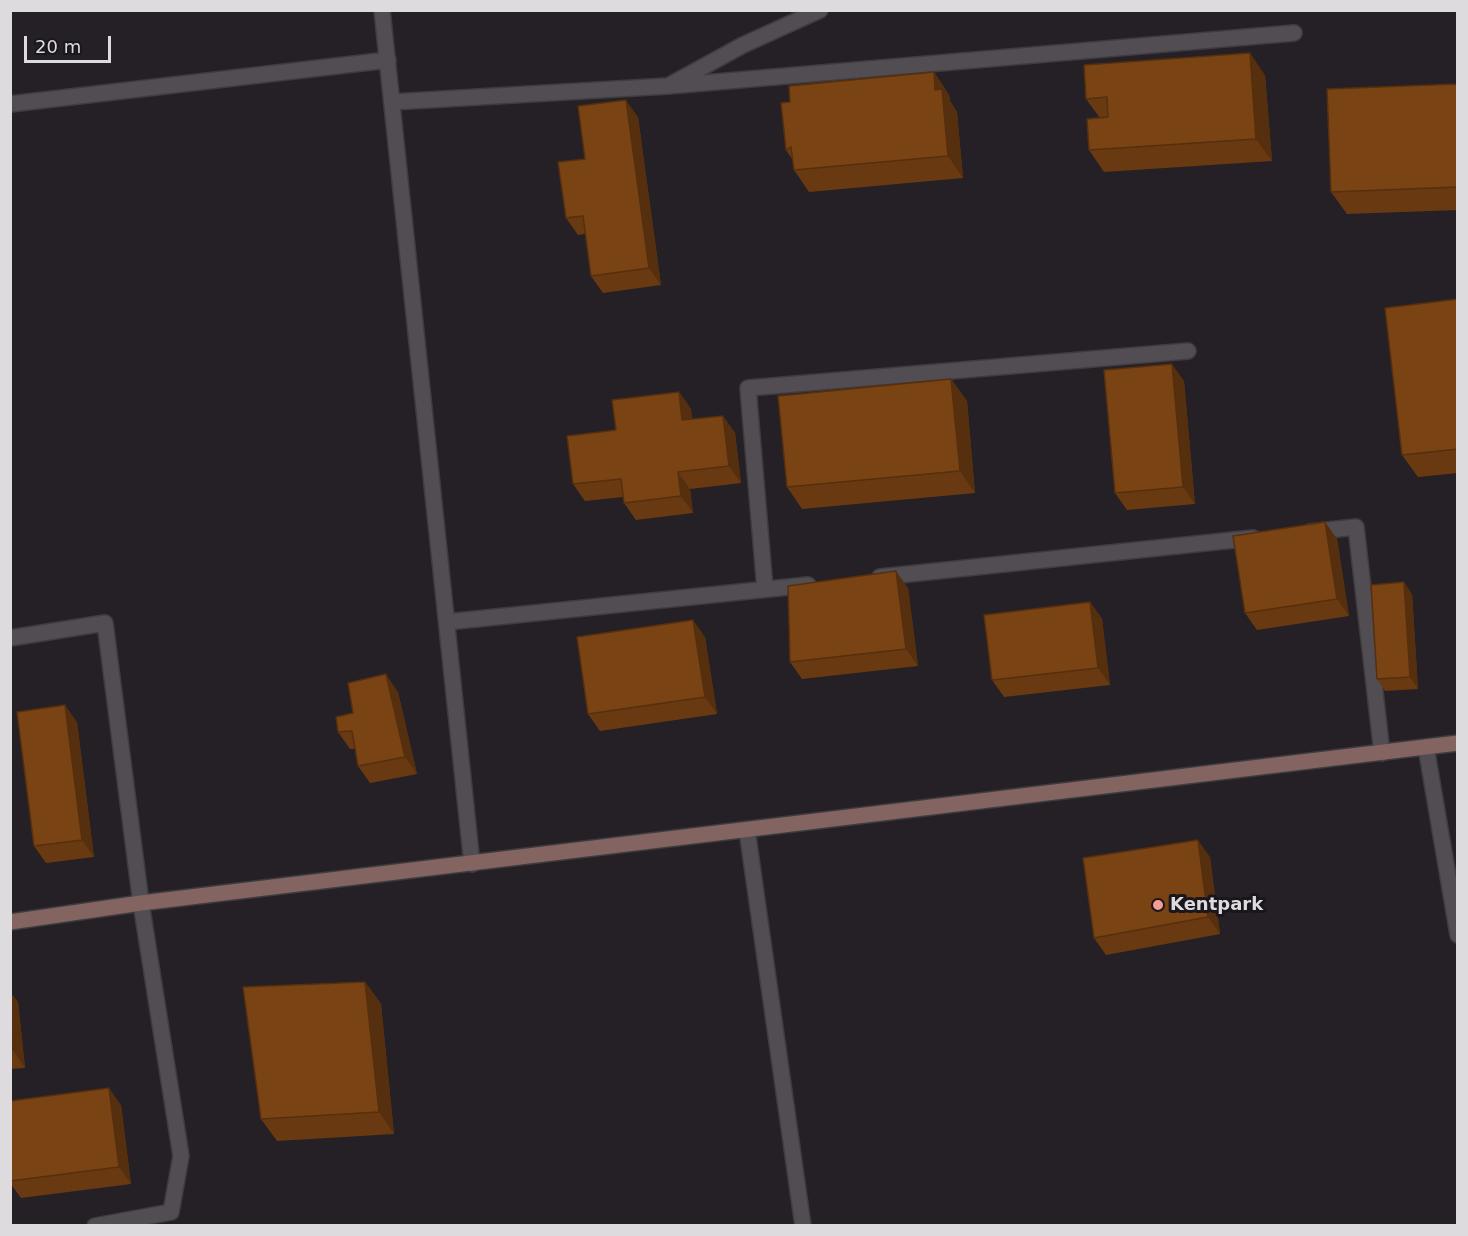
<!DOCTYPE html>
<html>
<head>
<meta charset="utf-8">
<style>
	body { margin:0 }
	#map { position:relative; width:1468px; height:1236px; overflow:hidden; background:#242025; font-family:"DejaVu Sans",sans-serif }
	canvas { display:block }
	.frame { position:absolute; inset:0; border:12px solid #dedbdf; pointer-events:none }
	.scale { position:absolute; left:24px; top:36px; width:87px; height:27px; box-sizing:border-box; border:3px solid #dedbdf; border-top:0; padding-left:8px; font-size:18px; line-height:21px; white-space:nowrap; color:#dedbdf; -webkit-text-stroke:4px #1a171c; paint-order:stroke }
</style>
</head>
<body>
<div id="map">
<canvas width="1468" height="1236"></canvas>
<div class="frame"></div>
<div class="scale">20 m</div>
</div>
<script>
const c = document.querySelector('canvas').getContext('2d');
c.lineJoin = 'round';
function toPath(rows) {
  const path = new Path2D();
  for (const r of rows) {
    path.moveTo(r[0], r[1]);
    for (let i = 2; i < r.length; i += 2) path.lineTo(r[i], r[i + 1]);
  }
  return path;
}
function trace(path, color, width, dash) {
  c.strokeStyle = color;
  c.lineWidth = width;
  c.lineCap = dash ? 'butt' : 'round';
  c.setLineDash(dash || []);
  c.stroke(path);
}
function fillPath(path, color) {
  c.fillStyle = color;
  c.fill(path, 'evenodd');
}
function label(font, color, halo, rows, align = 'center') {
  c.font = font + ' "DejaVu Sans",sans-serif';
  c.lineWidth = 6;
  c.setLineDash([]);
  c.textBaseline = 'middle';
  c.strokeStyle = halo;
  c.fillStyle = color;
  for (const [text, x, y, turn = 0] of rows) {
    c.save();
    c.translate(x, y);
    c.rotate((+turn || 0) * Math.PI / 180);
    c.textAlign = isNaN(turn) ? turn : align;
    if (halo) c.strokeText(text, 0, 0);
    c.fillText(text, 0, 0);
    c.restore();
  }
}
const minor = toPath([
	[382,10,472,864],
	[668,86,1294,33],
	[392,102,668,86,743,45,820,10],
	[10,104,388,60],
	[1310,532,1356,527,1382,753],
	[880,577,1253,538],
	[765,589,748,388,1188,351],
	[447,622,808,585],
	[10,638,105,623,141,903,181,1156,171,1212,95,1226],
	[1426,747,1458,935],
	[747,830,803,1226]
]);
const secondary = toPath([
	[10,922,141,903,1458,743]
]);
trace(minor, '#3f3c40', 18);
trace(secondary, '#3f3c40', 18);
trace(minor, '#514d53', 15);
trace(secondary, '#846460', 15);
fillPath(toPath([
	[934,72,949,95,950,101,957,112,963,178,809,192,794,170,793,160,786,150,790,102],
	[1265,75,1272,161,1104,172,1089,150,1100,118,1086,99],
	[1458,84,1458,210,1347,214,1331,192],
	[638,117,661,285,603,293,591,276,585,234,578,235,566,218,585,159],
	[1458,299,1458,473,1418,477,1402,455],
	[951,379,967,401,975,493,802,509,787,487],
	[1184,381,1195,504,1127,510,1115,493],
	[679,392,691,409,692,419,723,416,735,433,741,483,690,489,693,513,636,520,624,503,623,497,585,501,573,484,616,430],
	[1325,522,1337,539,1349,616,1257,630,1245,613],
	[908,588,918,666,802,679,790,662],
	[1412,594,1418,689,1385,691,1377,679],
	[1090,602,1102,619,1110,685,1004,697,992,680],
	[705,637,717,714,600,731,588,714],
	[398,692,417,774,370,783,358,766,355,749,350,749,338,732,353,713],
	[77,722,94,857,46,863,34,846],
	[1210,857,1220,934,1106,955,1094,938],
	[365,982,381,1004,394,1134,277,1141,261,1119],
	[10,992,18,1002,25,1068,10,1069],
	[10,1101,121,1105,131,1184,21,1198,10,1183]
]), '#693a11');
fillPath(toPath([
	[1250,53,1265,75,1272,161,1256,139],
	[934,72,949,95,950,101,957,112,963,178,948,156,935,90],
	[626,100,638,117,661,285,649,268],
	[1172,364,1184,381,1195,504,1183,487],
	[951,379,967,401,975,493,960,471],
	[679,392,691,409,694,437,682,420],
	[723,416,735,433,741,483,729,466],
	[678,472,690,489,693,513,681,496],
	[1325,522,1337,539,1349,616,1337,599],
	[896,571,908,588,918,666,906,649],
	[1404,582,1412,594,1418,689,1410,677],
	[1090,602,1102,619,1110,685,1098,668],
	[693,620,705,637,717,714,705,697],
	[386,674,398,692,417,774,405,757],
	[65,705,77,722,94,857,82,840],
	[1198,840,1210,857,1220,934,1208,917],
	[365,982,381,1004,394,1134,379,1112],
	[10,992,18,1002,25,1068,13,1050,10,1031],
	[109,1088,121,1105,131,1184,119,1167]
]), '#552f0e');
const building = toPath([
	[1250,53,1256,139,1089,150,1087,119,1108,117,1107,97,1086,99,1084,65,1250,53],
	[934,72,935,90,942,89,948,156,794,170,791,147,786,150,781,103,790,102,789,86,934,72],
	[1458,84,1458,187,1331,192,1327,89,1458,84],
	[626,100,649,268,591,276,583,216,566,218,558,162,585,159,578,106,626,100],
	[1458,299,1458,449,1402,455,1385,308,1458,299],
	[1172,364,1183,487,1115,493,1104,370,1172,364],
	[951,379,960,471,787,487,778,396,951,379],
	[679,392,682,420,723,416,729,466,678,472,681,496,624,503,621,479,573,484,567,436,616,430,612,400,679,392],
	[1325,522,1337,599,1245,613,1233,536,1325,522],
	[896,571,906,649,790,662,788,586,896,571],
	[1404,582,1410,677,1377,679,1371,585,1404,582],
	[1090,602,1098,668,992,680,984,615,1090,602],
	[693,620,705,697,588,714,577,637,693,620],
	[386,674,405,757,358,766,352,731,338,732,336,717,353,713,348,683,386,674],
	[65,705,82,840,34,846,17,712,65,705],
	[1198,840,1208,917,1094,938,1083,858,1198,840],
	[365,982,379,1112,261,1119,243,987,365,982],
	[10,1031,13,1050,10,1051,10,1031],
	[109,1088,119,1167,10,1181,10,1101,109,1088]
]);
fillPath(building, '#7a4314');
trace(building, '#552f0e', 1.5);
for (const [x, y, r, color] of [
	[1158,905,6,"#f59c94"]
]) {
  const dot = new Path2D();
  dot.arc(x, y, r, 0, 2 * Math.PI);
  c.fillStyle = color;
  c.fill(dot);
  trace(dot, '#1a171c', 2);
}
label('bold 18px', '#dedbdf', '#1a171c', [
	["Kentpark",1170,905]
], 'left');
</script>
</body>
</html>
